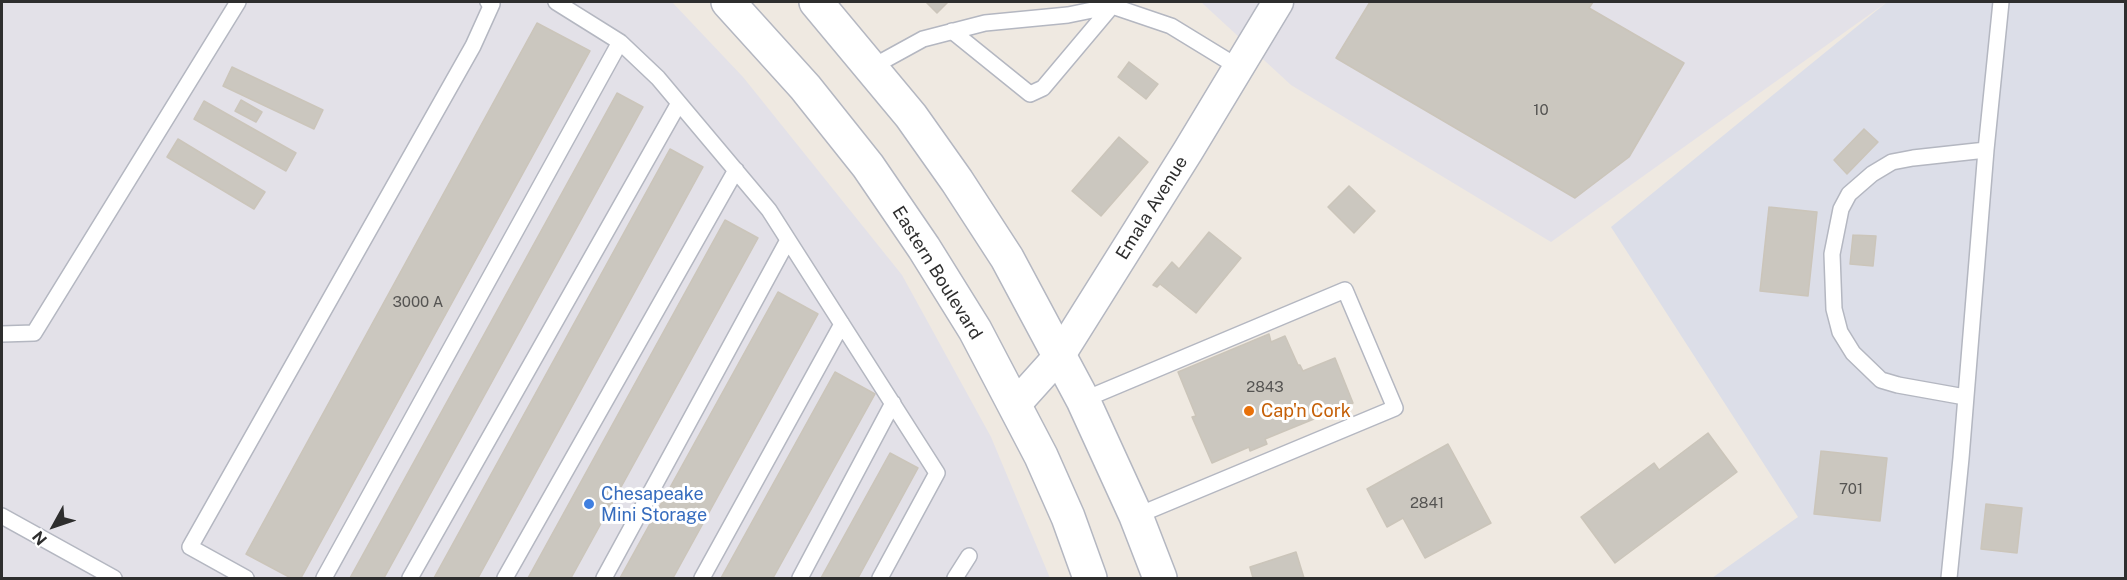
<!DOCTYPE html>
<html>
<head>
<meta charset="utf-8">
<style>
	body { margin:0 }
	#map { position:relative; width:2127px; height:580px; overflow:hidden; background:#efe9e1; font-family:"Public Sans",sans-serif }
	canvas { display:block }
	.frame { position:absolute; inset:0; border:3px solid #2e2e2e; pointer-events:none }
	.north { position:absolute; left:24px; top:496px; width:60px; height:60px; -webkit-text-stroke:4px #fff; paint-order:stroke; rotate:230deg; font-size:16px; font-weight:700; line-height:24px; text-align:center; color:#2e2e2e }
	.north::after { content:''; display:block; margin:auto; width:21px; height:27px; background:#2e2e2e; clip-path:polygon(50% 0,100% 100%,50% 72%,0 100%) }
</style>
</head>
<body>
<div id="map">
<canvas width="2127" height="580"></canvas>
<div class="frame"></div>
<div class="north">N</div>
</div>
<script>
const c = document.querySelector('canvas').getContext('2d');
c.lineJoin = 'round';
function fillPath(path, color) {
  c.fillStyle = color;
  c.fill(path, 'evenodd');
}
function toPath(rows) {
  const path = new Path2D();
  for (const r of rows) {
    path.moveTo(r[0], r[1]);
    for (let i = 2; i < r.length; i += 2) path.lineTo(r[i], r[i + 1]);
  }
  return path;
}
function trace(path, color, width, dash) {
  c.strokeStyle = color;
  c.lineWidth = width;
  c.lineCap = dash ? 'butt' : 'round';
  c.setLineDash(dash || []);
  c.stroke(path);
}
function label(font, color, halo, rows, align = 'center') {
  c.font = font + ' "Public Sans",sans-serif';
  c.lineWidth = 6;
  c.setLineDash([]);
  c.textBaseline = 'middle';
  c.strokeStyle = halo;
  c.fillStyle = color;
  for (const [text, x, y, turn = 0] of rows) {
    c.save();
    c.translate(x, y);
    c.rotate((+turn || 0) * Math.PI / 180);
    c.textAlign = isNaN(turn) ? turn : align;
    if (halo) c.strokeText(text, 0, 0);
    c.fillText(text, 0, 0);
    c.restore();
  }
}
fillPath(toPath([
	[2,2,672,2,743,77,902,275,991,437,1050,578,2,578],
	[1201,2,1887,2,1551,242,1291,85]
]), '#e3e1e8');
fillPath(toPath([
	[1887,2,2125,2,2125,578,1712,578,1798,517,1611,227]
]), '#dcdee8');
const building = toPath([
	[926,2,948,2,937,13,926,2],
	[1370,2,1593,2,1589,8,1684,63,1629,157,1575,198,1336,58,1370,2],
	[537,23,590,51,301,578,291,578,246,554,537,23],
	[1129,62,1158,84,1146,99,1118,77,1129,62],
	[232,67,323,110,314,129,223,86,232,67],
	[617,93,643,107,384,578,350,578,617,93],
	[241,100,262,112,256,122,235,111,241,100],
	[204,101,296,153,286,171,194,119,204,101],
	[1864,129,1878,142,1847,174,1834,160,1864,129],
	[1119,137,1148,162,1101,216,1072,191,1119,137],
	[178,139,265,192,254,209,167,157,178,139],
	[670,149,703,167,478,578,434,578,670,149],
	[1349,186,1375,211,1354,233,1328,207,1349,186],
	[1769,207,1817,212,1808,296,1760,291,1769,207],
	[725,220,758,238,571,578,528,578,725,220],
	[1209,232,1241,258,1196,313,1160,284,1157,287,1153,285,1172,262,1179,269,1209,232],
	[1853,235,1876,236,1873,266,1850,264,1853,235],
	[778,292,818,314,673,578,620,578,778,292],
	[1269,334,1271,342,1285,336,1298,365,1300,365,1303,371,1335,358,1353,403,1265,439,1267,444,1250,451,1249,447,1212,463,1192,417,1196,416,1178,372,1269,334],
	[835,372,875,394,773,578,721,578,835,372],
	[1708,433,1737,472,1615,563,1581,517,1654,463,1659,470,1708,433],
	[1448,444,1491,523,1425,558,1403,518,1387,527,1367,489,1448,444],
	[1821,451,1887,458,1880,521,1814,514,1821,451],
	[890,453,918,468,858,578,821,578,890,453],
	[1986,504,2022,508,2017,553,1981,549,1986,504],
	[1296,552,1304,578,1253,578,1250,567,1296,552]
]);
fillPath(building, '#cbc7bf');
trace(building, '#cbc5ba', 1.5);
const lane = toPath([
	[556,2,620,42,658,78,769,210,937,473,880,578],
	[952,31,1030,94,1043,88,1112,6],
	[872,67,923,39,985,23,1068,15,1112,6,1171,26,1238,67],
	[2,334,34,333,238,2],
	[1965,397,1898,385,1881,380,1853,353,1840,332,1834,309,1832,254,1841,209,1849,194,1872,174,1892,162,1913,158,1986,150],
	[1083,400,1345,290,1395,408,1136,516],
	[2,516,114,578],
	[246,578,190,547,473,46,492,4,488,2],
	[324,578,620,42],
	[410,578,679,103],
	[505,578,736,170],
	[604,578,788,240],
	[702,578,842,324],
	[800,578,893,403],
	[955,578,969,556],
	[1949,578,1961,458,1986,150,2001,2]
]);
const street = toPath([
	[1015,405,1060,355,1188,151,1278,2]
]);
const secondary = toPath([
	[728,2,805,87,868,166,924,248,975,330,1041,456,1068,517,1090,578],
	[816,2,911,116,957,181,1007,258,1083,400,1136,516,1160,578]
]);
trace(lane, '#b4b7c1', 18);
trace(street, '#b4b7c1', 33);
trace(secondary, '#b4b7c1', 36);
trace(lane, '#fff', 15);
trace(street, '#fff', 30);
trace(secondary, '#fff', 33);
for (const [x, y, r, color] of [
	[1249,411,6,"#e8710a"],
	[589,504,6,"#3f7fe0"]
]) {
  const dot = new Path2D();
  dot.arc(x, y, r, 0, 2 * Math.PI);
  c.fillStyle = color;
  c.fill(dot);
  trace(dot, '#fff', 2);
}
label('15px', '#555452', null, [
	["10",1541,110],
	["3000 A",418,302],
	["2843",1265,387],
	["701",1851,489],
	["2841",1427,503]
]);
label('18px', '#2e2e2e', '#fff', [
	["Emala Avenue",1152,208,-58],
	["Eastern Boulevard",937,273,58]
]);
label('18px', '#c56008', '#fff', [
	["Cap'n Cork",1261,411]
], 'left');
label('18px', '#366cbe', '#fff', [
	["Chesapeake",601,494],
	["Mini Storage",601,515]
], 'left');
</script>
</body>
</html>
